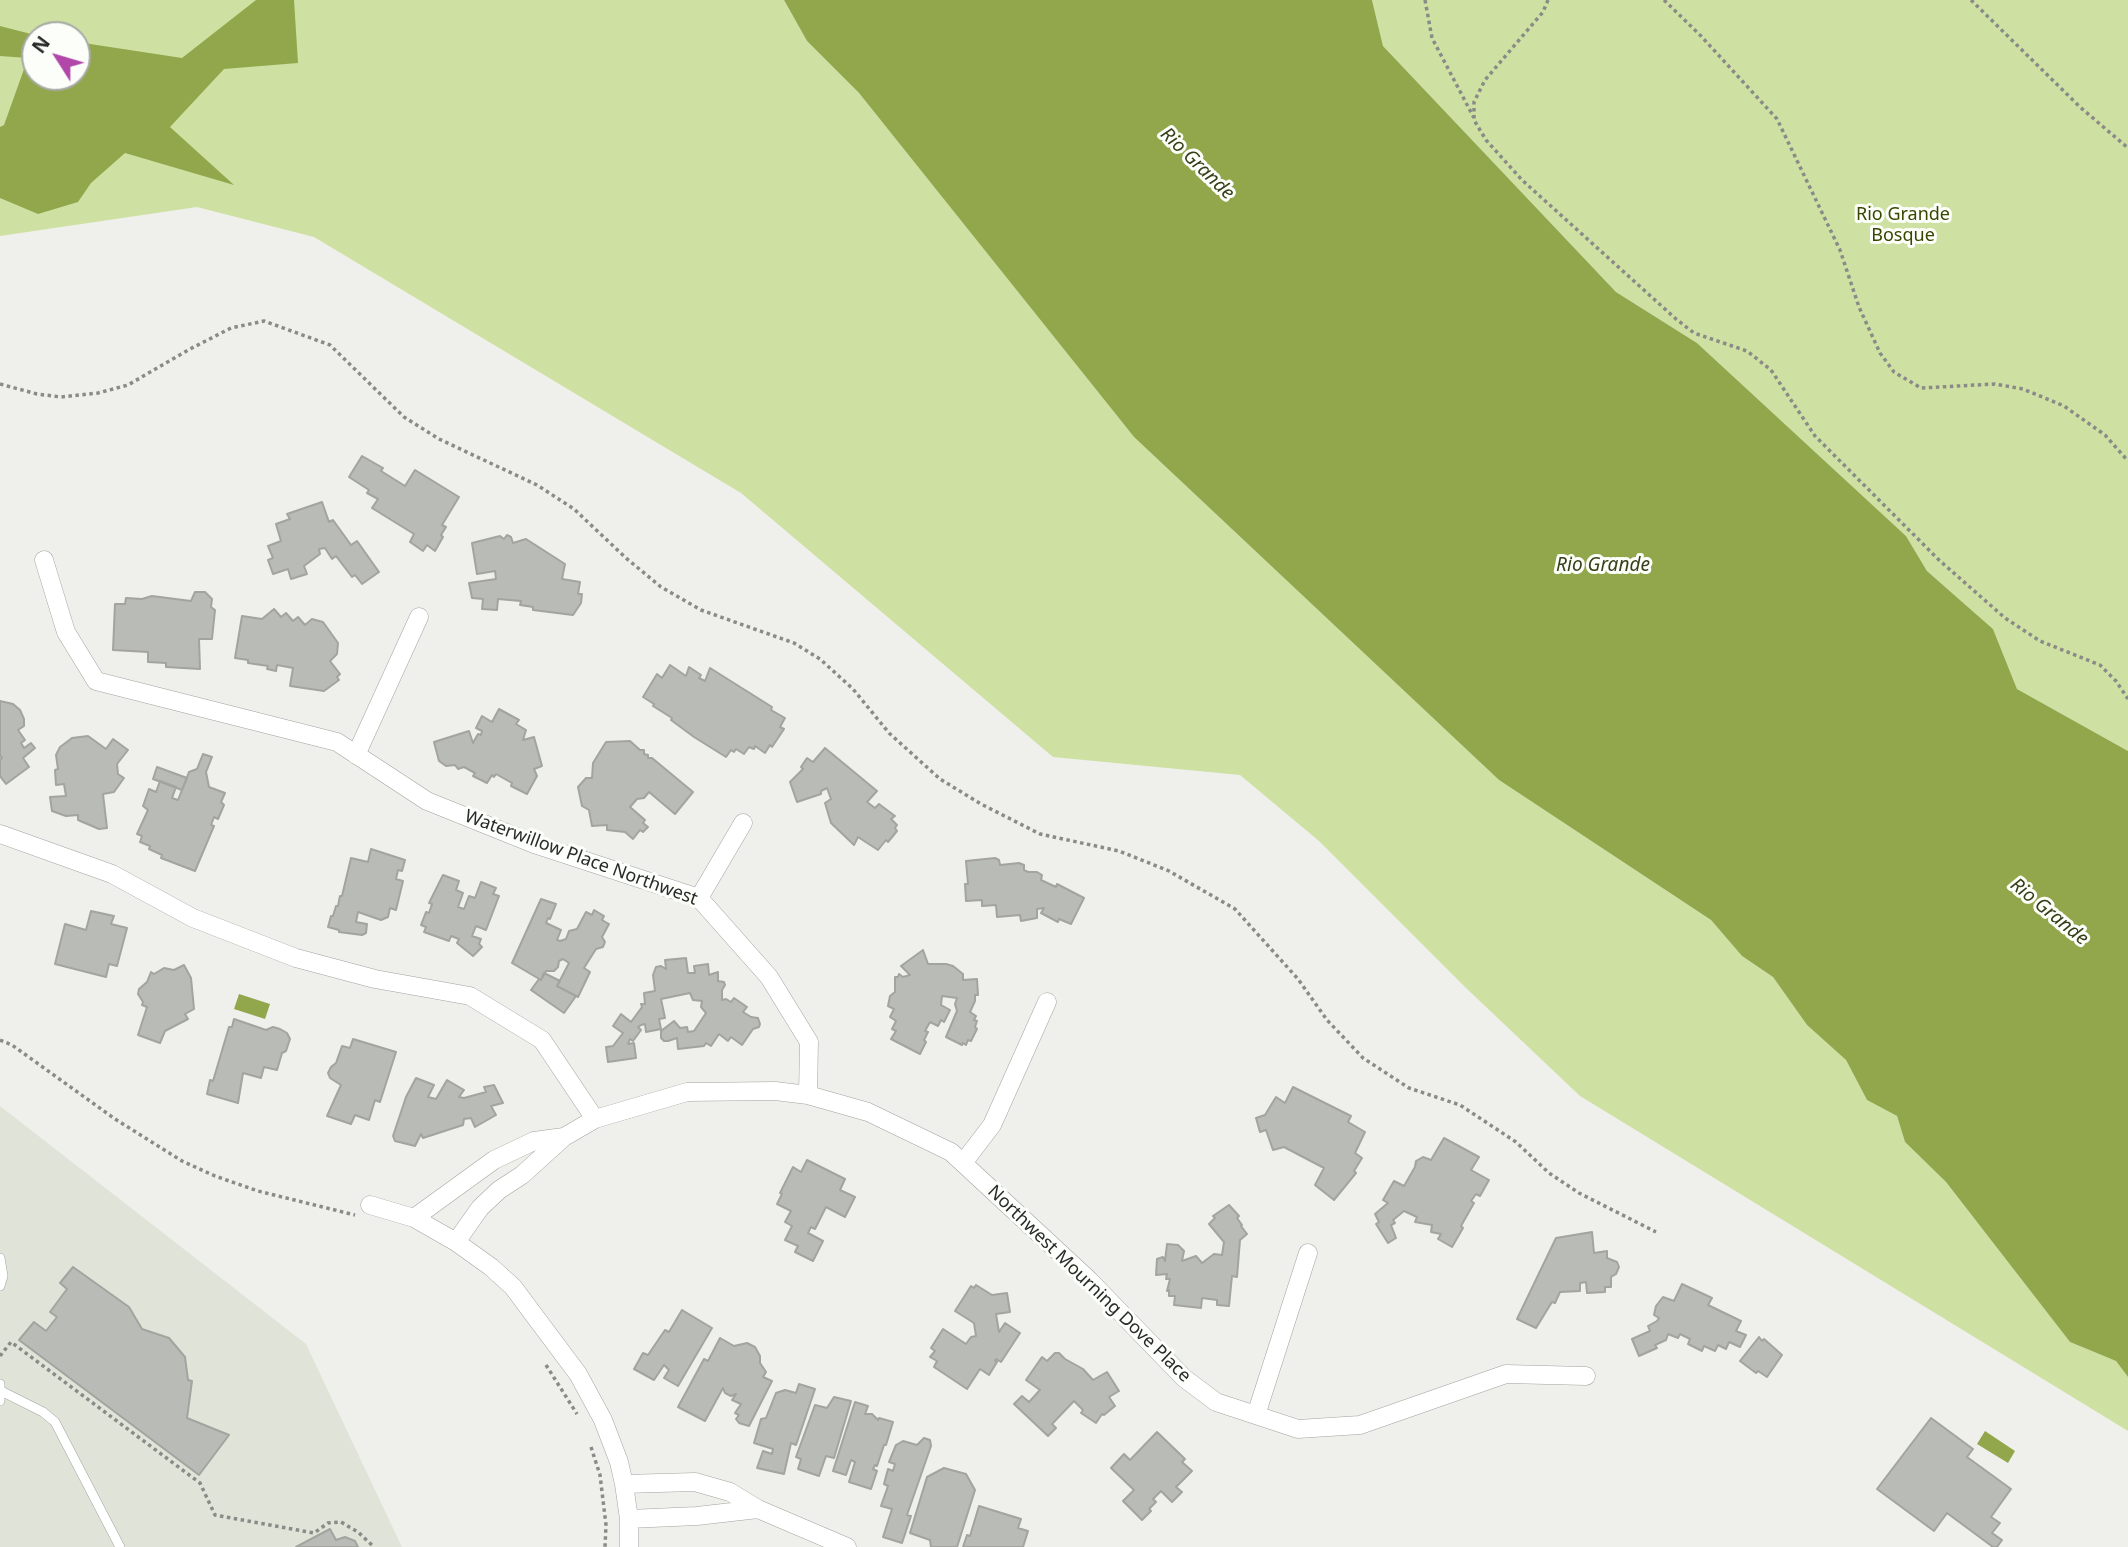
<!DOCTYPE html>
<html>
<head>
<meta charset="utf-8">
<style>
	body { margin:0 }
	#map { position:relative; width:2128px; height:1547px; overflow:hidden; background:#eff0eb; font-family:"Noto Sans",sans-serif }
	canvas { display:block }
	.north { position:absolute; left:21px; top:21px; width:70px; height:70px; box-sizing:border-box; background:#fcfef9; border:2px solid #a8aaa6; border-radius:50%; rotate:307deg; font-size:19px; font-weight:700; line-height:28px; text-align:center; color:#2a2b29 }
	.north::after { content:''; display:block; margin:auto; width:24px; height:32px; background:#b047a9; clip-path:polygon(50% 0,100% 100%,50% 72%,0 100%) }
</style>
</head>
<body>
<div id="map">
<canvas width="2128" height="1547"></canvas>
<div class="north">N</div>
</div>
<script>
const c = document.querySelector('canvas').getContext('2d');
c.lineJoin = 'round';
function fillPath(path, color) {
  c.fillStyle = color;
  c.fill(path, 'evenodd');
}
function toPath(rows) {
  const path = new Path2D();
  for (const r of rows) {
    path.moveTo(r[0], r[1]);
    for (let i = 2; i < r.length; i += 2) path.lineTo(r[i], r[i + 1]);
  }
  return path;
}
function trace(path, color, width, dash) {
  c.strokeStyle = color;
  c.lineWidth = width;
  c.lineCap = dash ? 'butt' : 'round';
  c.setLineDash(dash || []);
  c.stroke(path);
}
function label(font, color, halo, rows, align = 'center') {
  c.font = font + ' "Noto Sans",sans-serif';
  c.lineWidth = 6;
  c.setLineDash([]);
  c.textBaseline = 'middle';
  c.strokeStyle = halo;
  c.fillStyle = color;
  for (const [text, x, y, turn = 0] of rows) {
    c.save();
    c.translate(x, y);
    c.rotate((+turn || 0) * Math.PI / 180);
    c.textAlign = isNaN(turn) ? turn : align;
    if (halo) c.strokeText(text, 0, 0);
    c.fillText(text, 0, 0);
    c.restore();
  }
}
fillPath(toPath([
	[0,1106,306,1344,402,1547,0,1547]
]), '#e0e4d8');
fillPath(toPath([
	[0,0,784,0,807,41,859,93,1134,437,1499,780,1711,920,1742,956,1773,977,1807,1025,1846,1060,1867,1100,1897,1116,1905,1142,1946,1182,2070,1342,2116,1361,2128,1377,2128,1431,1580,1096,1465,987,1319,841,1240,775,1053,757,741,493,314,237,197,207,0,236],
	[35,35,77,35,77,77,35,77],
	[1372,0,2128,0,2128,751,2017,689,1993,629,1927,571,1906,536,1697,343,1616,292,1383,46]
]), '#cfe0a3');
fillPath(toPath([
	[256,0,294,0,298,63,224,69,170,127,234,185,125,153,91,183,78,202,38,214,0,198,0,127,4,125,28,58,0,56,0,26,35,35,35,77,77,77,77,42,182,58],
	[784,0,1372,0,1383,46,1616,292,1697,343,1906,536,1927,571,1993,629,2017,689,2128,751,2128,1377,2116,1361,2070,1342,1946,1182,1905,1142,1897,1116,1867,1100,1846,1060,1807,1025,1773,977,1742,956,1711,920,1499,780,1134,437,859,93,807,41],
	[239,994,270,1004,265,1019,234,1009],
	[1985,1431,2015,1451,2008,1463,1977,1444]
]), '#92a74c');
const building = toPath([
	[362,456,383,468,381,471,405,486,415,470,459,497,442,525,446,527,441,535,443,537,435,551,427,545,423,551,410,542,414,534,372,508,378,499,367,493,369,490,349,477,362,456],
	[322,502,329,522,333,520,351,545,357,541,379,572,362,584,355,575,352,577,336,556,332,559,325,548,319,549,320,554,304,566,307,574,291,579,288,569,273,574,268,560,273,558,268,546,281,541,276,524,290,519,287,514,322,502],
	[507,535,511,537,513,543,526,539,565,564,562,579,580,582,578,594,582,594,581,603,573,615,533,610,533,607,520,605,521,601,498,599,497,610,482,609,483,599,472,598,469,583,496,579,495,571,477,574,472,543,500,536,504,539,507,535],
	[195,592,205,592,212,599,211,607,215,610,212,639,199,639,200,669,166,667,166,663,148,662,148,652,113,650,115,604,125,604,126,598,142,599,152,596,191,601,195,592],
	[274,609,281,617,286,613,293,621,298,617,305,625,312,619,323,622,338,643,337,654,330,661,340,674,337,677,339,680,324,691,290,686,293,668,277,665,276,671,267,669,268,666,248,663,248,660,235,658,242,616,262,619,274,609],
	[670,665,686,676,689,667,701,675,699,678,705,681,710,668,772,707,771,710,785,718,780,727,784,729,772,747,770,745,765,753,755,746,754,749,749,747,744,754,736,749,734,752,731,750,726,757,694,737,671,720,672,718,653,706,654,704,643,697,657,674,662,678,670,665],
	[0,701,13,704,20,710,24,719,24,726,18,730,25,740,21,743,24,748,31,743,35,748,23,758,29,767,6,784,0,776,0,759,2,758,0,755,0,701],
	[499,709,519,720,516,724,526,730,523,740,534,737,542,766,534,769,537,776,527,794,511,786,512,783,496,774,494,777,492,775,487,783,473,776,475,773,464,767,458,769,455,765,446,766,439,761,434,742,469,731,473,743,478,734,481,735,482,731,476,728,482,716,492,722,499,709],
	[88,736,106,749,113,739,128,750,117,764,118,774,124,778,114,792,103,794,107,828,99,829,78,820,78,815,66,816,52,811,50,797,66,796,64,784,56,785,55,770,58,769,56,755,60,747,72,738,88,736],
	[630,741,640,750,644,750,644,754,648,755,648,758,652,758,693,792,675,814,649,792,644,798,637,799,630,807,645,820,643,823,648,827,643,832,640,830,633,839,625,832,607,830,607,825,592,826,589,810,582,806,578,787,586,778,592,778,593,763,606,742,630,741],
	[825,748,877,791,867,802,875,808,879,804,895,816,891,819,897,825,895,828,897,831,888,842,886,840,878,850,858,837,854,845,831,823,825,803,831,799,827,788,821,791,821,794,797,802,790,782,803,769,801,767,807,758,813,762,825,748],
	[203,754,212,757,206,772,209,787,225,793,221,802,224,805,218,819,214,817,211,825,214,826,195,871,161,858,162,855,149,849,150,846,140,842,142,836,137,834,148,810,143,806,149,789,156,792,160,781,176,787,172,798,178,800,189,772,197,769,203,754],
	[157,767,187,778,182,790,153,779,157,767],
	[371,849,405,860,402,871,398,870,396,879,403,881,396,910,390,908,388,917,381,920,358,912,356,922,367,924,366,933,362,935,339,932,339,930,328,927,331,916,333,916,336,906,338,906,340,896,342,896,351,858,368,862,371,849],
	[995,858,999,860,1000,865,1019,863,1024,865,1024,870,1028,872,1037,872,1042,875,1041,880,1056,887,1057,884,1084,898,1071,924,1059,919,1058,922,1041,913,1044,908,1037,909,1037,918,1021,921,1020,915,997,917,996,905,982,906,982,900,966,901,965,884,968,884,966,861,995,858],
	[443,875,459,881,456,890,463,893,458,907,464,909,469,896,475,898,481,882,496,888,493,894,499,896,486,930,476,926,472,936,481,939,479,944,482,947,473,956,457,943,459,939,451,936,449,941,424,932,426,927,421,925,426,912,429,913,432,904,429,903,443,875],
	[541,899,556,904,550,919,548,918,546,923,561,930,557,940,560,941,566,939,569,931,577,929,586,912,592,915,594,910,604,916,602,920,609,924,602,937,605,942,603,947,596,949,584,968,590,972,578,997,557,986,569,963,563,959,559,961,558,967,554,971,546,971,541,980,512,963,541,899],
	[91,911,114,916,111,924,127,928,117,966,109,964,106,977,55,964,65,924,86,930,91,911],
	[923,950,928,964,946,964,953,966,963,974,963,980,977,979,978,995,975,995,975,1001,970,1012,976,1016,974,1020,977,1021,975,1027,977,1029,971,1041,968,1040,966,1045,963,1043,962,1045,946,1037,957,1011,955,1004,957,998,942,996,941,1005,950,1010,944,1022,941,1020,938,1026,930,1022,925,1031,928,1032,924,1040,926,1042,920,1054,891,1039,896,1031,892,1029,896,1021,890,1017,894,1009,888,1006,890,996,895,992,895,977,898,977,899,974,903,977,910,975,901,966,923,950],
	[686,958,688,973,695,973,694,966,708,964,709,975,718,972,718,981,724,982,725,985,722,990,722,1000,726,999,731,1002,734,998,747,1007,743,1012,751,1017,758,1018,760,1024,759,1027,753,1029,742,1045,731,1037,728,1041,719,1034,711,1046,706,1043,704,1046,678,1049,677,1038,668,1041,664,1041,661,1038,661,1031,674,1021,680,1028,687,1027,688,1032,694,1031,706,1013,701,1007,702,1001,693,1000,690,993,661,999,665,1018,659,1019,661,1029,646,1032,645,1024,641,1025,638,1027,641,1030,633,1041,630,1039,628,1044,634,1043,636,1058,608,1062,606,1047,613,1046,623,1033,613,1026,621,1014,631,1022,642,1007,641,1004,645,1004,644,993,655,991,653,975,656,967,661,966,666,969,665,960,686,958],
	[184,965,191,978,194,1009,185,1014,188,1019,165,1031,160,1043,138,1035,147,1007,142,1005,143,1002,138,994,139,989,147,982,151,972,154,974,164,968,174,970,184,965],
	[544,973,560,981,557,986,576,996,564,1013,531,990,539,979,541,980,544,973],
	[234,1019,266,1030,273,1027,280,1029,287,1033,290,1039,286,1051,282,1053,277,1070,264,1067,261,1078,243,1073,238,1103,207,1094,210,1080,213,1081,229,1027,232,1027,234,1019],
	[353,1039,396,1052,380,1102,375,1100,369,1120,355,1115,351,1124,327,1116,341,1085,330,1078,328,1073,331,1067,336,1063,342,1046,350,1048,353,1039],
	[416,1078,434,1085,428,1097,436,1099,447,1080,464,1090,459,1097,464,1098,486,1092,484,1087,494,1085,503,1103,491,1106,496,1115,475,1127,471,1118,464,1119,463,1125,423,1138,421,1134,415,1146,395,1141,393,1136,406,1097,416,1078],
	[1293,1087,1351,1116,1348,1122,1365,1132,1355,1153,1362,1158,1354,1171,1356,1173,1334,1200,1315,1185,1324,1168,1284,1147,1273,1150,1266,1130,1260,1132,1256,1118,1265,1115,1276,1097,1285,1103,1293,1087],
	[1444,1138,1479,1157,1471,1170,1489,1180,1480,1196,1476,1194,1471,1201,1474,1203,1461,1226,1463,1228,1452,1247,1438,1239,1441,1234,1431,1232,1432,1225,1415,1222,1417,1217,1404,1211,1393,1220,1395,1223,1391,1225,1396,1238,1388,1243,1376,1224,1379,1222,1375,1214,1388,1203,1383,1200,1394,1181,1404,1186,1415,1167,1416,1161,1423,1157,1431,1160,1444,1138],
	[807,1160,845,1179,840,1190,855,1197,845,1217,826,1207,815,1229,811,1227,808,1233,823,1241,813,1261,795,1252,798,1246,785,1240,792,1226,785,1222,791,1211,777,1204,782,1194,780,1193,793,1167,801,1172,807,1160],
	[1229,1205,1239,1216,1237,1218,1242,1225,1241,1226,1247,1234,1240,1240,1237,1277,1232,1276,1229,1306,1217,1305,1217,1300,1202,1298,1201,1308,1174,1305,1175,1296,1169,1296,1169,1290,1167,1291,1170,1279,1166,1279,1167,1274,1156,1275,1157,1259,1163,1257,1165,1261,1167,1244,1178,1245,1184,1251,1182,1261,1196,1256,1202,1263,1214,1254,1222,1255,1224,1242,1209,1224,1215,1218,1213,1216,1229,1205],
	[1592,1232,1594,1253,1607,1251,1607,1258,1617,1262,1619,1267,1616,1274,1611,1277,1611,1287,1605,1287,1605,1292,1587,1293,1586,1282,1580,1283,1580,1291,1560,1292,1555,1303,1552,1302,1536,1328,1517,1319,1556,1238,1592,1232],
	[73,1267,129,1307,142,1329,169,1338,185,1357,188,1380,192,1381,187,1418,229,1435,199,1475,19,1340,34,1322,46,1331,57,1317,50,1312,67,1289,60,1283,73,1267],
	[1682,1284,1712,1298,1708,1305,1741,1321,1736,1331,1746,1335,1740,1347,1729,1342,1726,1349,1718,1345,1715,1351,1704,1346,1702,1351,1688,1344,1690,1339,1680,1334,1678,1338,1668,1334,1666,1340,1655,1345,1657,1348,1639,1356,1632,1339,1650,1331,1648,1326,1657,1321,1659,1318,1654,1315,1656,1306,1663,1297,1674,1301,1682,1284],
	[976,1285,992,1295,1007,1293,1010,1312,996,1314,999,1332,1005,1323,1020,1333,1001,1362,996,1359,995,1361,997,1362,989,1375,980,1369,967,1389,934,1367,937,1361,930,1357,935,1351,931,1348,943,1329,966,1344,971,1337,976,1336,974,1323,955,1311,971,1286,974,1288,976,1285],
	[682,1310,712,1328,678,1386,664,1378,669,1370,664,1365,654,1380,634,1369,643,1353,648,1355,665,1330,669,1332,682,1310],
	[1759,1337,1762,1341,1764,1339,1782,1355,1767,1377,1758,1371,1756,1373,1740,1361,1759,1337],
	[720,1338,734,1346,747,1343,755,1347,760,1356,760,1363,766,1372,763,1377,772,1381,749,1426,739,1423,736,1419,739,1415,735,1413,741,1404,732,1400,736,1394,731,1396,725,1393,723,1388,705,1421,678,1407,704,1359,708,1361,720,1338],
	[1055,1353,1059,1353,1065,1359,1083,1369,1093,1380,1107,1372,1119,1391,1109,1397,1115,1406,1104,1415,1102,1414,1096,1423,1081,1413,1083,1410,1074,1401,1052,1424,1056,1428,1048,1436,1014,1404,1022,1396,1029,1402,1040,1390,1026,1380,1042,1357,1047,1361,1055,1353],
	[799,1384,815,1389,796,1445,791,1443,784,1474,757,1468,763,1451,772,1454,773,1449,754,1443,761,1419,766,1418,776,1393,785,1390,796,1393,799,1384],
	[834,1397,851,1401,834,1458,826,1456,819,1476,798,1469,801,1459,796,1457,815,1405,827,1408,834,1397],
	[855,1402,868,1406,865,1414,872,1414,878,1420,879,1418,893,1422,886,1445,884,1445,877,1466,875,1465,873,1469,877,1471,871,1489,849,1482,855,1462,851,1460,846,1475,833,1471,855,1402],
	[1931,1418,1973,1449,1967,1457,2011,1489,1991,1517,2000,1523,1992,1533,2002,1540,1997,1547,1993,1547,1947,1513,1934,1531,1877,1489,1931,1418],
	[1157,1432,1185,1459,1182,1462,1192,1471,1176,1487,1182,1492,1172,1502,1161,1491,1153,1499,1156,1502,1149,1509,1151,1511,1142,1520,1123,1501,1134,1490,1111,1468,1124,1454,1130,1460,1157,1432],
	[924,1438,930,1440,931,1446,907,1515,911,1516,902,1543,883,1537,892,1509,881,1506,888,1486,884,1484,888,1469,893,1471,895,1464,889,1462,896,1445,903,1441,917,1445,924,1438],
	[944,1468,966,1474,975,1490,957,1547,931,1547,930,1540,910,1533,927,1477,944,1468],
	[979,1506,1021,1519,1018,1528,1028,1531,1023,1547,963,1547,967,1535,970,1536,979,1506],
	[330,1529,336,1540,345,1537,355,1541,358,1547,296,1547,330,1529]
]);
fillPath(building, '#b9bbb6');
trace(building, '#a3a49f', 2);
const service = toPath([
	[0,1258,3,1276,0,1286],
	[0,1384,0,1401],
	[1,1391,43,1412,55,1422,120,1547]
]);
const minor = toPath([
	[44,560,66,632,96,681,337,742,427,801,534,844,699,898,769,977,809,1042,808,1095],
	[356,755,419,617],
	[0,834,112,874,193,918,296,958,375,979,470,996,542,1040,595,1119],
	[699,898,743,823],
	[564,1137,595,1119,687,1092,775,1091,808,1095,868,1112,951,1152,1089,1280,1184,1378,1216,1402,1298,1429,1360,1425,1506,1374,1586,1376],
	[963,1163,992,1125,1047,1002],
	[370,1205,414,1218,456,1242,491,1267,513,1287,578,1374,603,1420,619,1462,624,1484,629,1519,629,1547],
	[414,1218,494,1160,534,1141,564,1137,522,1175,499,1190,480,1208,456,1242],
	[1256,1415,1308,1253],
	[624,1484,695,1482,730,1492,758,1509,847,1547],
	[629,1519,697,1516,758,1509]
]);
trace(service, '#a2a39f', 10);
trace(minor, '#a2a39f', 19);
trace(toPath([
	[1425,0,1432,38,1474,118],
	[1548,0,1543,12,1485,80,1474,102,1474,120,1486,140,1522,180,1676,319,1694,333,1747,351,1771,370,1815,436,1939,560,2005,618,2040,641,2100,665,2116,681,2128,699],
	[1664,0,1701,36,1777,119,1840,250,1859,307,1880,353,1894,372,1921,388,1995,384,2023,389,2064,406,2105,435,2128,461],
	[1971,0,2080,107,2128,148],
	[0,384,37,394,61,397,98,393,128,385,190,349,231,328,264,321,330,345,404,417,439,439,537,485,574,509,626,558,661,587,701,610,794,643,820,659,853,689,889,733,940,779,981,804,1040,834,1119,851,1169,871,1235,909,1298,979,1327,1020,1363,1058,1409,1088,1460,1105,1516,1142,1549,1173,1579,1193,1656,1232],
	[0,1040,12,1045,115,1119,182,1161,215,1176,258,1191,355,1215],
	[0,1356,11,1342,200,1483,215,1515,314,1533,328,1523,341,1522,358,1532,374,1547],
	[546,1365,577,1414],
	[591,1447,600,1475,606,1525,605,1547]
]), '#8a8b87', 3.5, [3.5, 3.5]);
trace(service, '#fff', 9);
trace(minor, '#fff', 18);
label('18px', '#394500', '#fcfef9', [
	["Rio Grande",1903,215],
	["Bosque",1903,236]
]);
label('18px', '#2a2b29', '#fcfef9', [
	["Waterwillow Place Northwest",581,858,20],
	["Northwest Mourning Dove Place",1089,1284,44]
]);
label('italic 19px', '#363f19', '#fcfef9', [
	["Rio Grande",1197,164,44],
	["Rio Grande",1603,566],
	["Rio Grande",2049,912,39]
]);
</script>
</body>
</html>
